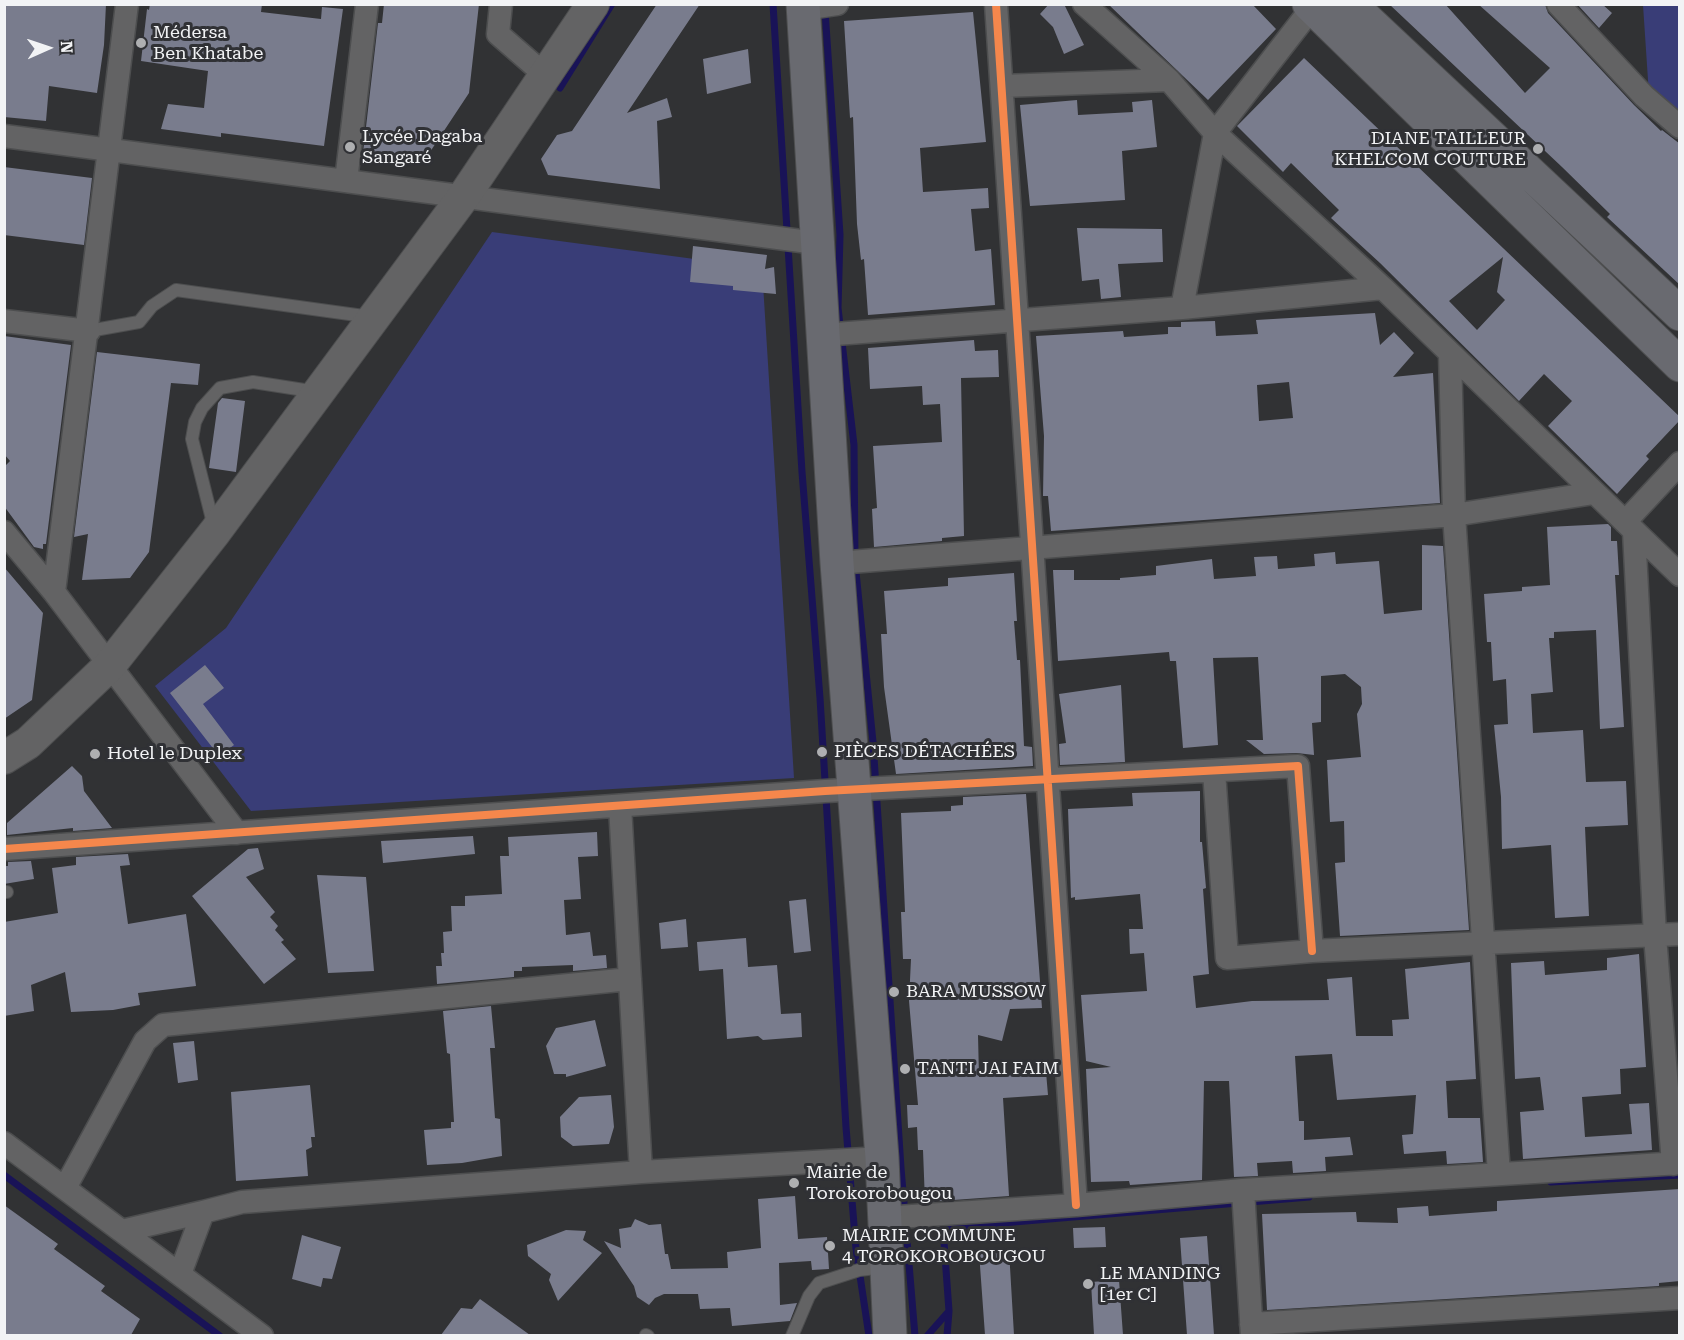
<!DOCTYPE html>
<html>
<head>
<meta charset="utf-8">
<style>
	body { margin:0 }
	#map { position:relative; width:1684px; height:1340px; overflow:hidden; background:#313234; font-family:"Roboto Serif",serif }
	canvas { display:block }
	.frame { position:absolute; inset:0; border:6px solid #f2f3f5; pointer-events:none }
	.north { position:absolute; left:18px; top:18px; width:60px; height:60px; -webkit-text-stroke:4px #303135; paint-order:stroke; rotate:87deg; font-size:16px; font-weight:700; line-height:24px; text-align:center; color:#f2f3f5 }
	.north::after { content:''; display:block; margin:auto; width:21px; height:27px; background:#f2f3f5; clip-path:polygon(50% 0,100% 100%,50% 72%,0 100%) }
</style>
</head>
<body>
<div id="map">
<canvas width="1684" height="1340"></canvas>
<div class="frame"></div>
<div class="north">N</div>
</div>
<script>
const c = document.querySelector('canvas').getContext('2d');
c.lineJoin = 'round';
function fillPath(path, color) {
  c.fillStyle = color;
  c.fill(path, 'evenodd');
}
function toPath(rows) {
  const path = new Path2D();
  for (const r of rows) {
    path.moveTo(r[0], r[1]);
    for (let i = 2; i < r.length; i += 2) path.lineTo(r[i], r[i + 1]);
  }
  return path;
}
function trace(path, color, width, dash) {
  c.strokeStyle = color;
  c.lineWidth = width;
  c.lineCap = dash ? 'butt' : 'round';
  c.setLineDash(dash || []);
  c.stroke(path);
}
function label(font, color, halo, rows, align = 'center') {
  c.font = font + ' "Roboto Serif",serif';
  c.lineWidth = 6;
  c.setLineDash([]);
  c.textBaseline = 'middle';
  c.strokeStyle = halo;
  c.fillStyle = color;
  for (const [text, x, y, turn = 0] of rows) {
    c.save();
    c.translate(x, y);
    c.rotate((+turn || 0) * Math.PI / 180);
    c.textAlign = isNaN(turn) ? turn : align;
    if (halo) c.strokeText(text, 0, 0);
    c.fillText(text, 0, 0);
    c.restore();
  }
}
fillPath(toPath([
	[1643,5,1679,5,1679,121,1649,95],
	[492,232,762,268,794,778,251,811,155,686,226,628]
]), '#393d77');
trace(toPath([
	[773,4,802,472,820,698,846,1127,856,1249,869,1336],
	[825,10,840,235,838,308,854,445,855,562,873,742,901,1168,915,1336],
	[560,88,612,4],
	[4,1175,220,1336],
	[1551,1182,1680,1175],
	[927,1336,949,1311,943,1228,1309,1197],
	[947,1336,949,1311]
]), '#191357', 7);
fillPath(toPath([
	[4,4,106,4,104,45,97,93,49,86,46,121,4,117],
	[150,4,262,4,261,12,321,19,322,7,343,9,324,146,221,133,221,137,161,129,168,104,204,108,208,71,141,61,147,9,149,10],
	[384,4,479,4,469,93,424,161,363,153,378,23,382,23],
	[657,4,700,4,627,113,667,98,672,117,657,121,660,189,548,175,541,159,557,135,572,131],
	[1049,4,1064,4,1084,45,1064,54,1053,27,1040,14],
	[1108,4,1252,4,1276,29,1208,100],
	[1389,4,1445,4,1525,93,1550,68,1478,4,1545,4,1548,13,1634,105,1661,131,1662,130,1680,144,1680,285,1607,217,1610,214,1562,167],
	[1577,4,1602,4,1612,13,1599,28],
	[973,12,986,142,920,148,923,192,988,188,989,208,971,209,975,251,991,249,995,305,868,315,864,259,861,260,857,224,853,117,850,118,844,21],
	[748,49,751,83,707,94,703,59],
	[1304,58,1680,417,1680,420,1646,456,1649,459,1617,494,1548,426,1572,401,1544,374,1519,401,1380,263,1331,218,1339,210,1291,163,1283,172,1237,126],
	[1503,257,1497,292,1505,300,1477,330,1449,301],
	[1077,100,1078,115,1133,112,1132,102,1152,100,1157,147,1122,151,1125,200,1030,206,1020,105],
	[4,167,92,178,84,245,4,235],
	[1077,228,1162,229,1163,262,1118,264,1121,297,1101,299,1099,279,1082,281],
	[693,246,767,255,765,269,774,267,776,294,733,290,733,286,690,282],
	[1375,313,1380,345,1394,332,1414,353,1393,377,1433,373,1440,503,1051,531,1048,496,1043,496,1044,436,1036,336,1123,331,1124,337,1168,334,1168,327,1181,327,1181,322,1215,321,1216,336,1258,334,1256,320],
	[1289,382,1293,418,1259,421,1257,385],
	[4,336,71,345,46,544,43,544,43,549,34,547,4,506,4,467,10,461,4,454],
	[974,340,975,351,998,350,999,377,961,378,964,536,942,538,942,541,874,547,872,509,877,508,873,446,942,442,940,404,923,405,922,386,870,389,868,348],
	[97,352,200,364,198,385,171,383,149,552,130,578,82,580,88,534,74,537],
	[222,398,245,401,236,472,209,468,218,403],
	[1608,524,1611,527,1611,541,1617,541,1619,575,1615,575,1624,727,1600,729,1596,630,1554,632,1554,638,1549,638,1553,692,1531,694,1533,733,1583,730,1586,782,1626,781,1628,825,1585,827,1589,916,1555,918,1551,845,1502,849,1501,797,1494,725,1508,724,1506,679,1493,681,1491,642,1487,642,1484,594,1522,591,1522,587,1550,585,1547,527],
	[1422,545,1443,546,1469,930,1340,936,1335,863,1345,862,1344,821,1330,822,1327,760,1361,757,1357,714,1362,704,1361,687,1345,674,1321,676,1321,722,1312,723,1314,755,1297,753,1264,754,1246,740,1263,740,1258,657,1213,658,1218,745,1183,748,1176,661,1170,661,1169,652,1058,661,1053,570,1074,570,1074,580,1120,580,1120,578,1156,575,1156,566,1212,559,1214,579,1256,576,1254,557,1277,556,1278,569,1315,566,1314,554,1335,552,1336,564,1379,561,1384,614,1422,610],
	[4,567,43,613,32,700,4,719],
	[1014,573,1017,621,1014,621,1017,660,1020,660,1024,746,1032,747,1033,766,896,774,884,687,881,634,887,634,884,591,948,586,948,578],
	[205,665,224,688,203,704,234,745,219,756,170,693],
	[1121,685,1125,762,1060,765,1059,744,1066,743,1059,694],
	[72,766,82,776,84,791,112,828,73,831,73,828,7,835,7,823],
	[1200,791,1200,842,1202,842,1206,888,1203,889,1209,974,1193,976,1196,1008,1252,1001,1329,1000,1327,979,1352,977,1356,1036,1393,1036,1392,1020,1409,1019,1405,969,1470,962,1476,1079,1446,1081,1448,1118,1480,1118,1483,1162,1447,1164,1446,1151,1404,1154,1402,1135,1413,1134,1416,1095,1337,1100,1332,1054,1295,1056,1299,1121,1304,1121,1304,1140,1350,1137,1353,1155,1325,1157,1326,1171,1293,1173,1292,1161,1257,1163,1258,1176,1234,1177,1229,1081,1204,1081,1202,1180,1130,1185,1129,1181,1091,1182,1086,1069,1111,1067,1086,1061,1081,995,1147,991,1144,953,1130,954,1129,929,1143,929,1140,894,1075,900,1075,897,1071,898,1068,809,1133,806,1132,793],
	[1026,794,1042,1008,1010,1009,1002,1041,978,1035,979,1077,1046,1072,1048,1095,1003,1098,1009,1196,925,1202,923,1150,918,1150,917,1127,908,1128,907,1105,918,1105,909,1001,911,959,903,959,901,912,905,912,901,813,951,811,951,806,963,805,963,797],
	[597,832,598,856,578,857,581,899,564,900,566,935,590,932,593,956,606,955,607,968,573,971,573,965,522,967,522,971,514,971,514,977,437,984,436,966,442,966,441,953,444,953,443,932,452,931,451,906,465,906,465,896,502,894,500,856,509,856,508,837],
	[473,836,475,854,383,863,381,841],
	[258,848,264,869,246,877,275,912,270,917,278,926,275,930,284,940,281,942,296,959,264,984,192,896,248,849],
	[128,854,130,865,120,866,128,924,186,914,196,986,138,993,140,1005,113,1010,71,1012,65,972,31,985,34,1011,4,1016,4,922,58,913,52,868,76,865,76,857],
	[31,861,34,879,4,884,4,866,8,866,8,862],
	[317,875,366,877,374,971,328,973],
	[806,899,811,951,794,953,789,901],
	[686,919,688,947,661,949,659,923],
	[746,938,748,967,777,965,781,1014,801,1013,802,1037,763,1040,758,1036,727,1039,723,969,699,971,697,942],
	[1639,954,1646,1067,1620,1069,1621,1094,1582,1097,1585,1137,1632,1134,1629,1104,1649,1103,1652,1150,1523,1159,1520,1112,1544,1110,1540,1077,1515,1079,1511,963,1544,961,1545,975,1607,970,1607,958],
	[491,1006,495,1048,490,1048,495,1118,500,1119,502,1156,462,1163,427,1165,424,1130,451,1128,451,1122,454,1122,450,1054,447,1053,443,1011],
	[595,1020,606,1066,566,1077,566,1074,554,1074,546,1046,556,1028],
	[194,1041,198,1080,178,1083,173,1043],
	[310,1085,315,1137,311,1137,312,1147,306,1150,308,1176,236,1181,231,1092],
	[611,1095,614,1127,609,1144,573,1146,561,1137,560,1117,579,1097],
	[1680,1189,1680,1281,1659,1283,1659,1286,1267,1310,1262,1214,1356,1212,1357,1222,1398,1223,1397,1208,1428,1206,1429,1216,1497,1211,1497,1201],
	[795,1196,798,1239,827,1237,829,1269,812,1270,811,1261,779,1263,780,1305,797,1303,790,1321,732,1326,730,1308,700,1309,698,1294,664,1294,655,1298,649,1305,637,1297,634,1286,604,1241,621,1248,619,1229,631,1227,635,1219,649,1225,661,1224,665,1254,668,1254,671,1269,728,1268,727,1252,761,1248,758,1199],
	[4,1205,58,1244,54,1249,105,1286,101,1291,140,1319,131,1335,4,1335],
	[1105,1227,1106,1247,1074,1248,1073,1228],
	[566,1230,586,1231,583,1240,602,1253,558,1301,549,1280,551,1274,528,1256,527,1245],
	[302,1235,341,1247,332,1279,323,1278,321,1287,292,1279],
	[1207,1236,1214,1335,1187,1335,1180,1238],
	[1009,1250,1014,1335,985,1335,979,1252],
	[1119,1280,1123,1335,1094,1335,1091,1282],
	[480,1299,530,1335,441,1335,461,1308,472,1309]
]), '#797c8d');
const service = toPath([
	[89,331,139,322,152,306,176,290,371,317],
	[214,527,192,439,195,422,202,408,220,388,253,382,317,392],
	[4,892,7,892],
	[646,1335,648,1336],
	[792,1336,809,1296,819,1283,859,1270,885,1267]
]);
const minor = toPath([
	[501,4,498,34,544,74],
	[996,4,1076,1205],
	[1084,4,1169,80,1215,133,1383,288,1680,575],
	[1558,4,1644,96,1680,127],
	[803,9,837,4],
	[1002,86,1169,80],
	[4,136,816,243],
	[346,181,367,4],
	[1182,308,1215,133,1315,4],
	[4,321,89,331],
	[822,335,1182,308,1383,288],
	[1450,353,1454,515,1499,1174],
	[1625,522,1680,463],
	[4,532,54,592,237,833],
	[1634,532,1655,936,1673,1164],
	[837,563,1454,515,1594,493],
	[54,592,127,4],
	[1214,771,1227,958,1312,951,1680,934],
	[620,806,641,1172],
	[4,849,825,791,1298,766,1312,951],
	[4,1143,262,1336],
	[65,1188,145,1041,163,1025,630,979],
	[1243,1190,1252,1336],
	[883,1218,1076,1205,1243,1190,1680,1163],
	[122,1231,203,1212],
	[180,1274,203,1212,242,1202,641,1172,882,1158],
	[1251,1324,1680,1298]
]);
const secondary = toPath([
	[4,758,28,743,110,665,215,532,464,196,593,4]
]);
const primary = toPath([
	[803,4,837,563,882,1158,890,1336],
	[1309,4,1680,365],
	[1350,4,1680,314]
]);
trace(service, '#4d4e4f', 14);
trace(minor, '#4d4e4f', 25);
trace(secondary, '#4d4e4f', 34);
trace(primary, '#4d4e4f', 35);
trace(service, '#636364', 12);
trace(minor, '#636364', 22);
trace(secondary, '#636364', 32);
trace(primary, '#696a70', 33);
trace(toPath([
	[996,4,1076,1205],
	[4,849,825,791,1298,766,1312,951]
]), '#f5874c', 8);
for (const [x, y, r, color] of [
	[141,43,6,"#aeafb1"],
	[350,147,6,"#aeafb1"],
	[1538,149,6,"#aeafb1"],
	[822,752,6,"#aeafb1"],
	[95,754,6,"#aeafb1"],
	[894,992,6,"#aeafb1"],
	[905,1069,6,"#aeafb1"],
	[794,1183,6,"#aeafb1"],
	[830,1246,6,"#aeafb1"],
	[1088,1284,6,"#aeafb1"]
]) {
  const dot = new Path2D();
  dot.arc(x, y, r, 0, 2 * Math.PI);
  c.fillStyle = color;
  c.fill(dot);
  trace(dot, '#303135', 2);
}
label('18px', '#f2f3f5', '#303135', [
	["Médersa",153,33],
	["Ben Khatabe",153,54],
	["Lycée Dagaba",362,137],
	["Sangaré",362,158],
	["DIANE TAILLEUR",1526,139,"right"],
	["KHELCOM COUTURE",1526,160,"right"],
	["PIÈCES DÉTACHÉES",834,752],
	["Hotel le Duplex",107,754],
	["BARA MUSSOW",906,992],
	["TANTI JAI FAIM",917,1069],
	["Mairie de",806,1173],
	["Torokorobougou",806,1194],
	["MAIRIE COMMUNE",842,1236],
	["4 TOROKOROBOUGOU",842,1257],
	["LE MANDING",1100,1274],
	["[1er C]",1100,1295]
], 'left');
</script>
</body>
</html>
